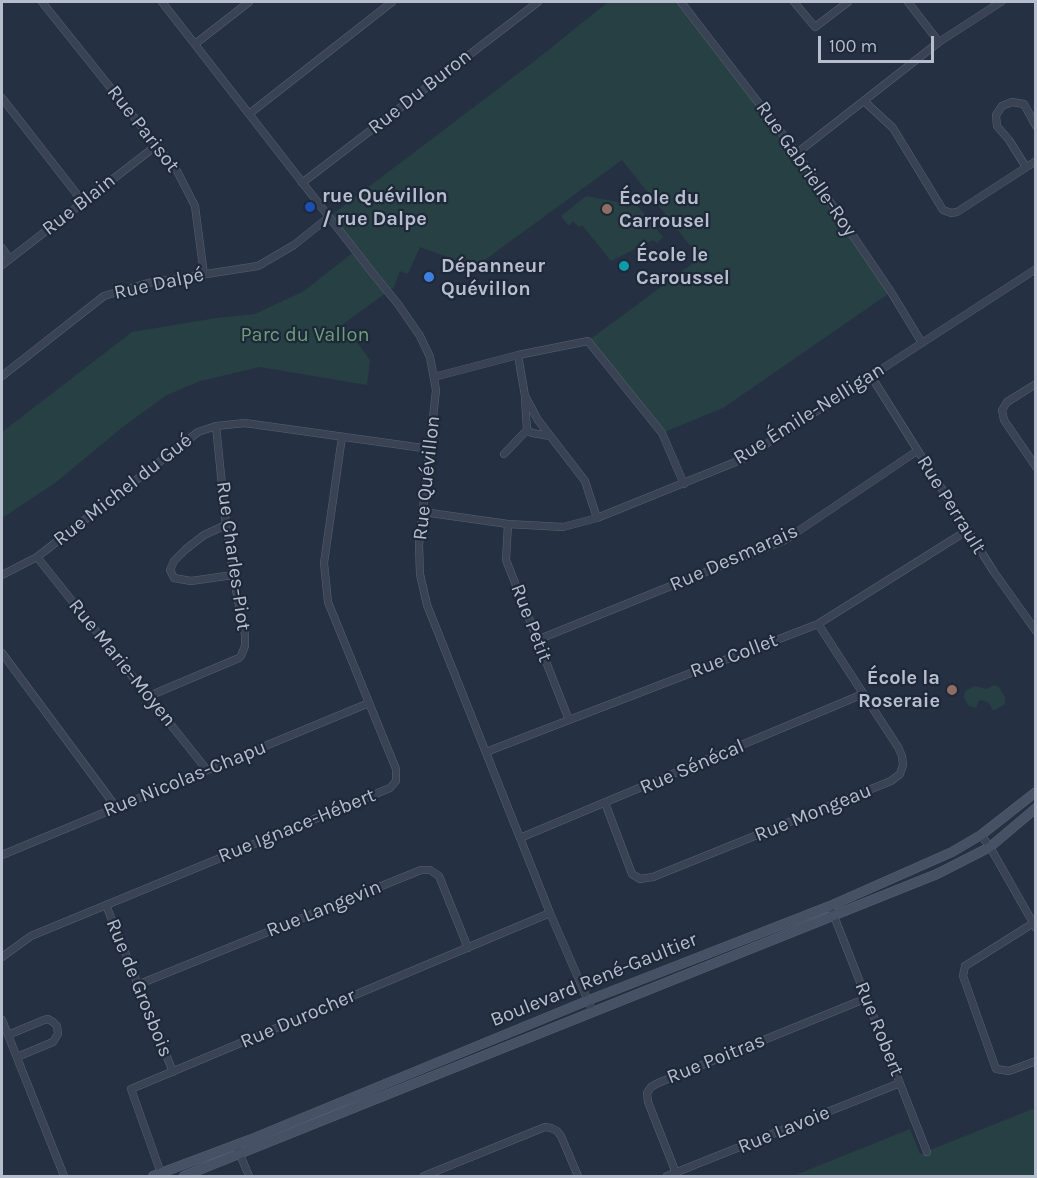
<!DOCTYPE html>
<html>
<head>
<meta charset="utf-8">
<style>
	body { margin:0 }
	#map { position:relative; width:1037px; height:1178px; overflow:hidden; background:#253143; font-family:Karla,sans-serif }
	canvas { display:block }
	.frame { position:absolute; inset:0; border:3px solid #b6becd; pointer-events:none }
	.scale { position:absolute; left:818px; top:36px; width:116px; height:27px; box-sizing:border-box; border:3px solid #b6becd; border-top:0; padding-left:8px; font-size:18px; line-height:21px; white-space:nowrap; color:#b6becd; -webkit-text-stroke:4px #1e2838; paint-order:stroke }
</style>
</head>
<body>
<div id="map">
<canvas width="1037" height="1178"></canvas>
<div class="frame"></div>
<div class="scale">100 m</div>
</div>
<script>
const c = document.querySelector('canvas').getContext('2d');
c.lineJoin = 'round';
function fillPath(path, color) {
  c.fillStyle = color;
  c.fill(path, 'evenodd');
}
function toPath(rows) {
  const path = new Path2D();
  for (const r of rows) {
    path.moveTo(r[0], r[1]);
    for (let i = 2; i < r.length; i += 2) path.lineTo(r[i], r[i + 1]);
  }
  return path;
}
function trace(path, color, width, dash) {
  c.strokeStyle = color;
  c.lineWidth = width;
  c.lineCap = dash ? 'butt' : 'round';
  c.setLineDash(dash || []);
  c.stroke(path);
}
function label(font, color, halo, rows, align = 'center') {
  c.font = font + ' Karla,sans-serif';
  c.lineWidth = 4.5;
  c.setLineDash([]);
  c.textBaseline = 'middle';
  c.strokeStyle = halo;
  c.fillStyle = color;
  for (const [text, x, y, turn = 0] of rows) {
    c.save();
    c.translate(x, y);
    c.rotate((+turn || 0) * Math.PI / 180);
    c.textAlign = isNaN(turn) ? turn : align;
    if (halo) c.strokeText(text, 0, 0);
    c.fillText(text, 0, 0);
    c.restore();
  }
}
fillPath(toPath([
	[608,2,681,2,797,153,891,292,723,408,662,433,588,341,700,258,622,160,475,267,420,247,408,274,400,271,394,287,343,324,370,360,367,385,260,367,200,381,167,395,124,426,55,483,2,518,2,432,132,332,216,318,255,314,304,291,355,251,329,217,536,60],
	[586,196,638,206,663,237,657,243,653,240,611,261,582,225,579,227,573,221,569,226,561,216],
	[994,685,998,686,1005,697,1005,704,995,710,993,710,988,702,979,700,976,708,969,706,964,698,965,691,975,686,987,689],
	[1035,1108,1035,1176,793,1176,910,1129,920,1154]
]), '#274044');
const street = toPath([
	[42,2,177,171,195,206,204,275],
	[162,2,375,276,398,304,420,336,430,357,436,390,419,545,420,574,427,605,550,913,593,1012],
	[681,2,797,153,891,292,922,343],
	[794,2,815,27,848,2],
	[908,2,939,42],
	[195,44,249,2],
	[2,98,83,202],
	[864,101,893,128,943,210,951,213,957,212,1036,161],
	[249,114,392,2],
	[797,153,939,42,1001,2],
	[1026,167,1009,140,997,126,996,115,1002,106,1012,102,1024,104,1036,126],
	[302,183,538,2],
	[2,248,10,259],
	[2,265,157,145],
	[518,355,525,396,538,420,585,481,597,518],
	[2,376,104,296,148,283,258,266,294,245,329,217],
	[871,376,994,572,1036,631],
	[434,377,518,355,588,341,662,433,684,484],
	[1036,384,1007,402,1002,410,1004,420,1036,467],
	[525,399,527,430,532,433,550,436],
	[504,454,527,430],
	[423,512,508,524,563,527,597,518,743,459,1036,269],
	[508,524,506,560,569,720],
	[226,525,204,535,186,549,174,561,170,570,174,578,191,581,233,575],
	[37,557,207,770],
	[2,575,37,557,198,432,216,426,245,423,430,449],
	[537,640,785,540,917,451],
	[2,653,116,807],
	[149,696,239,658,241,656,245,646,245,635,233,575,226,525,216,426],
	[486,752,818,624,968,530],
	[605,803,632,874,640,879,653,877,891,781,900,774,903,765,902,756,898,747,818,624],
	[981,835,990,847,1036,928],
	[520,838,863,694],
	[2,855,369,703],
	[106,905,173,1072],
	[832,911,927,1152],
	[1032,924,965,966,963,976,996,1069,1009,1071,1036,1061],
	[2,957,31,936,390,788,396,781,396,769,328,602,324,563,342,437],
	[137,985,421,870,430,870,439,876,468,948],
	[2,1020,64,1176],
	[8,1035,44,1020,48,1019,53,1022,57,1026,58,1034,53,1042,17,1057],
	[238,1150,249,1176],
	[676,1173,648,1102,647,1093,651,1087,658,1083,867,998],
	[162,1176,131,1089,550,913],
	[424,1176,545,1127,551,1128,557,1131,561,1136,578,1176],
	[667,1176,900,1083]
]);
const secondary = toPath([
	[153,1176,249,1140,589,1000,830,906,952,852,981,835,1036,792],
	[184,1176,937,874,990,847,1036,808]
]);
trace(street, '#576170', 8);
trace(secondary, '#576170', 10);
trace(street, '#394353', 7);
trace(secondary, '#475166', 9);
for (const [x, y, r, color] of [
	[310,207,6,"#1a4fb4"],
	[607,209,6,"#8d6e63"],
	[624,266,6,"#0f9aa8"],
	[429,277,6,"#3f7fe0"],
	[952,690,6,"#8d6e63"]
]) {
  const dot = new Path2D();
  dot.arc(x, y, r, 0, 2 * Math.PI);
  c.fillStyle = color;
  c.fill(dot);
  trace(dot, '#1e2838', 2);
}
label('20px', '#b6becd', '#1e2838', [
	["Rue Du Buron",420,92,-38],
	["Rue Parisot",143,129,52],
	["Rue Gabrielle-Roy",806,169,55],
	["Rue Blain",79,205,-38],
	["Rue Dalpé",159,284,-12],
	["Rue Émile-Nelligan",809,414,-32],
	["Rue Quévillon",427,478,-84],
	["Rue Michel du Gué",123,490,-38],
	["Rue Perrault",951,505,58],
	["Rue Charles-Piot",233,556,82],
	["Rue Desmarais",734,558,-24],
	["Rue Petit",531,623,69],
	["Rue Collet",734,656,-21],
	["Rue Marie-Moyen",122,663,51],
	["Rue Sénécal",692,767,-23],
	["Rue Nicolas-Chapu",185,779,-22],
	["Rue Mongeau",813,813,-22],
	["Rue Ignace-Hébert",297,826,-22],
	["Rue Langevin",324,909,-22],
	["Boulevard René-Gaultier",594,980,-22],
	["Rue de Grosbois",139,988,68],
	["Rue Durocher",298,1019,-23],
	["Rue Robert",879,1029,68],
	["Rue Poitras",716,1059,-22],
	["Rue Lavoie",784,1130,-22]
]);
label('bold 20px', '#b6becd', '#1e2838', [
	["rue Quévillon",322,196],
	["/ rue Dalpe",322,219],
	["École du",619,198],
	["Carrousel",619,221],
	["École le",636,255],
	["Caroussel",636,278],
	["Dépanneur",441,266],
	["Quévillon",441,289],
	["École la",940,678,"right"],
	["Roseraie",940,701,"right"]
], 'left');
label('20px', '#6c9f79', '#1e2838', [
	["Parc du Vallon",305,335]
]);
</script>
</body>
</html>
